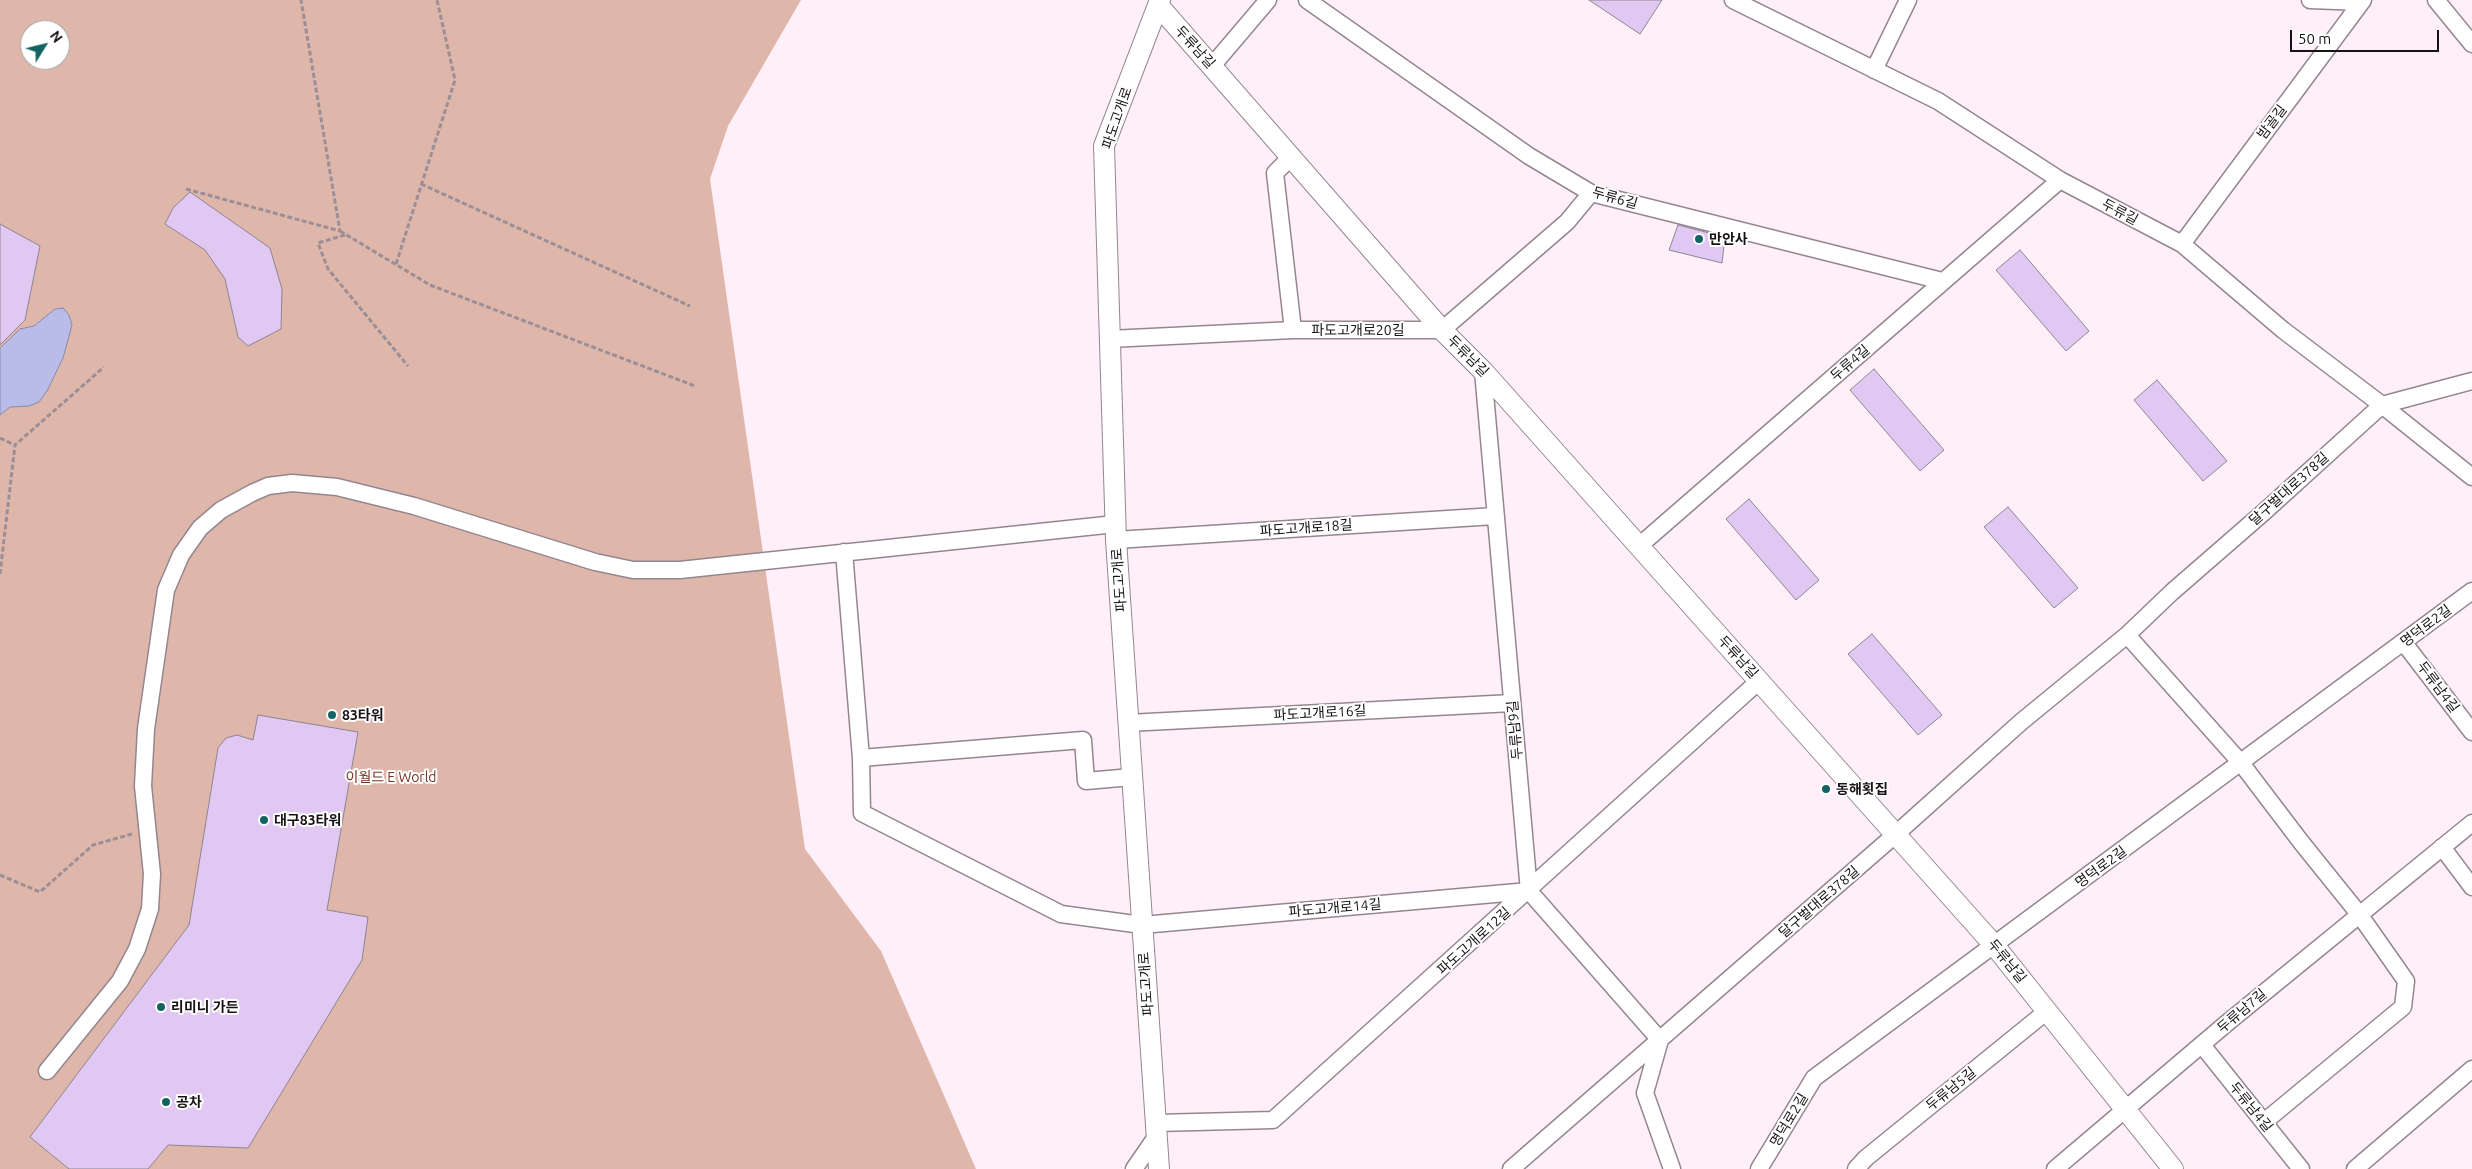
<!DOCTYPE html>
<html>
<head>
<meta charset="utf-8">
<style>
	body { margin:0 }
	#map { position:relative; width:2472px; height:1169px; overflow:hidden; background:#ffeff9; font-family:Ubuntu,sans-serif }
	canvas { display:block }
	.north { position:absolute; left:20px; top:20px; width:50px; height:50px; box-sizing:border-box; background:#fff; border:1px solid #a3a0a2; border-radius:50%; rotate:54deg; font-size:14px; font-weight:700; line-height:20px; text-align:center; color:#181216 }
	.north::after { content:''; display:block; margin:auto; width:18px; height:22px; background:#136364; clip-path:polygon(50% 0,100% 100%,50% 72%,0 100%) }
	.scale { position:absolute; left:2290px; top:30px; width:149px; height:22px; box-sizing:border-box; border:2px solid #181216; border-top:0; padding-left:6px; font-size:15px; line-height:18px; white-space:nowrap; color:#181216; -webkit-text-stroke:4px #fff; paint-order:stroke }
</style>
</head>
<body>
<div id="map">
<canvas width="2472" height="1169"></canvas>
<div class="north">N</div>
<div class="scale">50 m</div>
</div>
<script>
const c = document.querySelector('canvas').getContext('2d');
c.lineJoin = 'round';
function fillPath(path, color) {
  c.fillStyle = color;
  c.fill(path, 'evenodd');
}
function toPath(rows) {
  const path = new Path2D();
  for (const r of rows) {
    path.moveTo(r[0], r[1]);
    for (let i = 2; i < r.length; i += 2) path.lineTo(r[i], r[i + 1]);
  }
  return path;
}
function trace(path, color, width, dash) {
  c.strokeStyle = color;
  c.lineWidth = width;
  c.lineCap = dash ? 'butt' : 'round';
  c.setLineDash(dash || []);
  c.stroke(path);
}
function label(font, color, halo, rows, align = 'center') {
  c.font = font + ' Ubuntu,"Noto Sans KR",sans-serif';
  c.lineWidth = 4;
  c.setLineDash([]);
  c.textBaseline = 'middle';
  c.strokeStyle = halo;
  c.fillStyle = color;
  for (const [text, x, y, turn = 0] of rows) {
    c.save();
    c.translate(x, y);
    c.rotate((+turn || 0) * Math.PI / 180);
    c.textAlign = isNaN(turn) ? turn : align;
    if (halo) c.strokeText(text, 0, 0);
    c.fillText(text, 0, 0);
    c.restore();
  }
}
fillPath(toPath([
	[0,0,801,0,728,126,710,179,805,849,881,951,976,1169,0,1169],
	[30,30,60,30,60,60,30,60]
]), '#dfb6aa');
const water = toPath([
	[63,308,69,315,72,325,63,358,47,391,39,402,29,406,10,407,0,415,0,348,20,329,34,326,55,309,63,308]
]);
fillPath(water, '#b9bce8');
trace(water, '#8989a9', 1);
const building = toPath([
	[1589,0,1662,0,1640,34,1589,0],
	[190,192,270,248,282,289,281,329,248,346,238,337,225,279,205,250,165,224,173,208,190,192],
	[0,224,40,246,25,320,0,345,0,224],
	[1678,225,1725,237,1722,263,1669,250,1678,225],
	[2020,250,2089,331,2066,351,1996,270,2020,250],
	[1874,369,1944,450,1920,471,1850,390,1874,369],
	[2157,380,2227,461,2203,481,2134,400,2157,380],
	[1749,499,1819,580,1796,600,1726,519,1749,499],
	[2008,507,2078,588,2054,608,1984,527,2008,507],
	[1872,634,1942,715,1918,735,1848,654,1872,634],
	[258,715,358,732,327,910,368,917,362,960,248,1148,168,1145,148,1169,69,1169,30,1137,189,925,218,748,226,738,237,735,253,740,258,715]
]);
fillPath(building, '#e0c8f2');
trace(building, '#8d8592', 1);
const minor = toPath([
	[1307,0,1529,156,1591,193,1942,281],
	[1733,0,1938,101,2060,180,2182,244,2283,330,2382,405,2472,477],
	[2310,0,2361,2],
	[2436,0,2472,44],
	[1212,66,1268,0],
	[1874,70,1908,0],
	[1292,156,1275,173,1293,330],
	[2182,244,2363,0],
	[1110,339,1293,330,1442,330,1567,222,1591,193],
	[1483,371,1529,891,1660,1040],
	[1116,540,1495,516],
	[1639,546,2060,180],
	[844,552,861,758,1083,740,1086,781,1132,777],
	[2127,635,2241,763,2301,842,2359,914,2406,981,2403,1007,2264,1122],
	[2404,643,2472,732],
	[1128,723,1512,703],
	[861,758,862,813,1061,914,1142,925,1529,891],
	[2442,847,2472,887],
	[1660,1040,1645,1093,1672,1169],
	[2202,1045,2301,1169],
	[47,1071,120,981,137,949,150,909,152,874,143,786,146,729,166,590,181,555,200,528,221,510,252,493,268,486,292,483,337,487,414,506,595,562,633,570,680,570,1115,524],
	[1156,1123,1273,1120,1759,681],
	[1134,1169,1156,1137],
	[1511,1169,1896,834,2021,722,2127,635,2172,592,2264,512,2382,405,2472,381],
	[1759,1169,1814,1078,2472,591],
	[1856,1169,1866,1158,2047,1011],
	[2055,1169,2227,1023,2472,823],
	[2355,1169,2472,1069]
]);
const tertiary = toPath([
	[1158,5,1442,330,1483,371,1994,945,2173,1169],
	[1159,1169,1116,540,1104,146,1160,0]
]);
trace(minor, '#94868f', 19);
trace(tertiary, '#94868f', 22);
trace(toPath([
	[421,184,690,306],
	[186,189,340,231,301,0],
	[340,231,430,285,695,386],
	[345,235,318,243,328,269,408,366],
	[396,264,455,80,437,0],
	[0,438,15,445],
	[0,574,15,445,104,367],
	[0,875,40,892,93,845,132,834]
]), '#9b8f97', 3, [5, 2.5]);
trace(minor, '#fff', 16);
trace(tertiary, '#fff', 20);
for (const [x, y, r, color] of [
	[1699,239,5,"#136364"],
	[332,715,5,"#136364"],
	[1826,789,5,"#136364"],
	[264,820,5,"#136364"],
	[161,1007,5,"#136364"],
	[166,1102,5,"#136364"]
]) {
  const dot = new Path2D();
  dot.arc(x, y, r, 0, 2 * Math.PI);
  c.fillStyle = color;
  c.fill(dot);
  trace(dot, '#fff', 2);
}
label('14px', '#181216', '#fff', [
	["두류남길",1195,47,48],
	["파도고개로",1117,118,-71],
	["밤골길",2272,122,-53],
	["두류6길",1615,198,16],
	["두류길",2120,212,28],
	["파도고개로20길",1358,330],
	["두류남길",1468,356,45],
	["두류4길",1850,363,-41],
	["달구벌대로378길",2289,489,-42],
	["파도고개로18길",1306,528,-4],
	["파도고개로",1119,580,-94],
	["명덕로2길",2426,626,-37],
	["두류남길",1738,657,48],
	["두류남4길",2438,687,53],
	["파도고개로16길",1320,713,-3],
	["두류남9길",1515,730,-95],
	["명덕로2길",2101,867,-36],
	["달구벌대로378길",1819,902,-41],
	["파도고개로14길",1335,908,-5],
	["파도고개로12길",1474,941,-42],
	["두류남길",2007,961,51],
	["파도고개로",1146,984,-94],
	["두류남7길",2242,1011,-40],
	["두류남5길",1951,1089,-39],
	["두류남4길",2251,1107,51],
	["명덕로2길",1789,1120,-59]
]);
label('bold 14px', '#181216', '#fff', [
	["만안사",1709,239],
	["83타워",342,715],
	["동해횟집",1836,789],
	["대구83타워",274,820],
	["리미니 가든",171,1007],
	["공차",176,1102]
], 'left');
label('14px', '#743624', '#fff', [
	["이월드 E World",391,777]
]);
</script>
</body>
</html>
